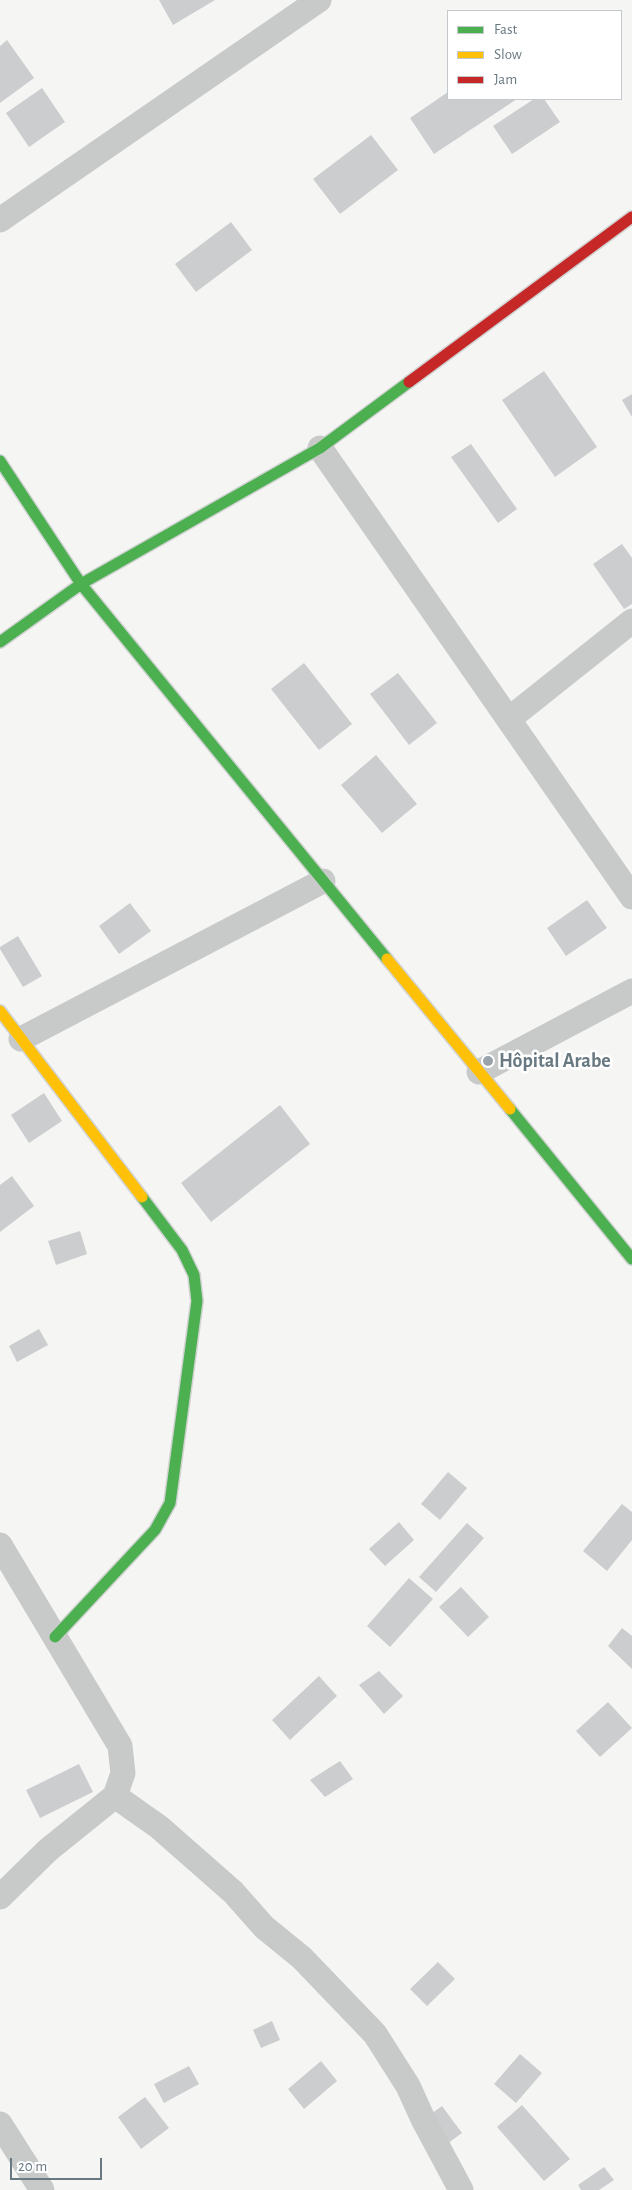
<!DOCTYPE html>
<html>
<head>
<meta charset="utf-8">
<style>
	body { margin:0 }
	#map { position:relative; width:632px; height:2190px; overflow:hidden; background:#f5f5f4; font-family:"Alegreya Sans",sans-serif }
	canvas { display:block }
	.legend { position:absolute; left:447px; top:10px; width:175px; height:90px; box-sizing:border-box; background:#fff; border:1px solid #c3c9cd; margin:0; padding:6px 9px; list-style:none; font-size:15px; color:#687982 }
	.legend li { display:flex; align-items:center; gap:10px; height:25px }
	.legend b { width:25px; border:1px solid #c3c9cd }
	.scale { position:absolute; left:10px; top:2158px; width:92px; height:22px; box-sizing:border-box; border:2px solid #687982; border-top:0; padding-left:6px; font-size:15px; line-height:18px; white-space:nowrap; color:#687982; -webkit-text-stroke:4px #fff; paint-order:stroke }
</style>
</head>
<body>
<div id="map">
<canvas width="632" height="2190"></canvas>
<ul class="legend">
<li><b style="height:6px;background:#4caf50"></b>Fast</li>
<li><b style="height:6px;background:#ffc107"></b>Slow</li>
<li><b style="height:6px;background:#c62828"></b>Jam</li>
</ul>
<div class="scale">20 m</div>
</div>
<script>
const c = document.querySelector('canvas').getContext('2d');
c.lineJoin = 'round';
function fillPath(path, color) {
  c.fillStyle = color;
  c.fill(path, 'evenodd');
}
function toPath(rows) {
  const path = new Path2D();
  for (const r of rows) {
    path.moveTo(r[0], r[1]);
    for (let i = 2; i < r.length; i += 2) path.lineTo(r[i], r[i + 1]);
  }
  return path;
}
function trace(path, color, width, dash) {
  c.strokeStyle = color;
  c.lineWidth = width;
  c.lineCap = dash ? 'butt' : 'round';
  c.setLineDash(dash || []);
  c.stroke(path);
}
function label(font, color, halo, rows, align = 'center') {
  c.font = font + ' "Alegreya Sans",sans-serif';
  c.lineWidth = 5;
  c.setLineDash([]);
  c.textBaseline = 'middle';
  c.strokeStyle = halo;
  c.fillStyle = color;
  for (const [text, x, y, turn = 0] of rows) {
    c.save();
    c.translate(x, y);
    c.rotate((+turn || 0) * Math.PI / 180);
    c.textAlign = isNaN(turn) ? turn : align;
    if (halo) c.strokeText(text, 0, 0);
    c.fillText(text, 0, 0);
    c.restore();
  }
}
fillPath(toPath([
	[159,0,215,0,173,25],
	[7,40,34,78,0,103,0,46],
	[42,88,65,122,29,147,6,113],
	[448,92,448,99,517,99,434,154,410,118],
	[534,99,544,99,560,122,512,154,493,126],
	[371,135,398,170,340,214,313,179],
	[231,222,252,250,196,292,175,264],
	[544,371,597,447,555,477,502,400],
	[632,394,632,417,622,400],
	[471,444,517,509,498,523,451,457],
	[622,544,632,558,632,604,624,609,593,564],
	[304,663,352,724,319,750,271,689],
	[398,673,437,723,409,745,370,694],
	[376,755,417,804,382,833,341,785],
	[587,900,607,928,566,956,547,928],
	[130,903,151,931,119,954,99,926],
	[18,936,42,976,23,987,0,949,0,947],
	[44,1093,62,1121,29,1143,11,1115],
	[280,1105,310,1144,211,1222,181,1183],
	[12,1176,34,1206,0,1232,0,1185],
	[80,1231,87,1254,56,1265,48,1241],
	[39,1329,48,1345,17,1362,9,1346],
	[448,1472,467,1488,440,1520,421,1504],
	[622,1504,632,1512,632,1540,607,1571,583,1551],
	[399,1522,414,1540,385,1566,369,1549],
	[467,1523,484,1538,436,1592,419,1577],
	[409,1578,433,1599,390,1647,367,1626],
	[461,1587,489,1617,468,1637,439,1607],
	[622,1628,632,1636,632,1669,608,1646],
	[379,1671,403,1696,384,1714,359,1685],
	[319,1676,337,1696,290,1740,272,1720],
	[608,1702,632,1728,600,1757,576,1731],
	[340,1761,353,1779,325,1797,310,1780],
	[79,1764,93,1792,40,1818,26,1790],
	[438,1962,455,1979,427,2006,410,1989],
	[272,2021,280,2040,261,2048,253,2030],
	[520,2054,542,2073,516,2103,494,2084],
	[321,2061,337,2081,304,2109,288,2089],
	[189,2066,199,2084,164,2103,154,2084],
	[145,2097,169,2128,141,2149,118,2117],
	[522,2105,570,2159,544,2181,497,2127],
	[442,2106,462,2133,447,2144,427,2117],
	[604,2167,614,2180,599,2190,581,2190,578,2185]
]), '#cccdce');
const fast = toPath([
	[0,461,81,584,387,959],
	[0,642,81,584,320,448,409,382],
	[510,1109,632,1259],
	[55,1637,155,1530,170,1503,197,1301,194,1275,182,1250,142,1197]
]);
const slow = toPath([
	[387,959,510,1109],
	[0,1011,142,1197]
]);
const jam = toPath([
	[409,382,632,217]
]);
trace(fast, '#d1d2d2', 14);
trace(slow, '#d1d2d2', 14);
trace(jam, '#d1d2d2', 14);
trace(toPath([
	[0,220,319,0],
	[320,448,632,897],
	[509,719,632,621],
	[21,1039,323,881],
	[479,1072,632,991],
	[0,1545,120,1746,123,1773,115,1796,48,1850,0,1897],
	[115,1796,159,1827,233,1892,264,1927,302,1958,375,2034,408,2086,423,2119,461,2190],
	[0,2124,42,2190]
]), '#c8caca', 25);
trace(fast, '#4caf50', 11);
trace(slow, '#ffc107', 11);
trace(jam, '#c62828', 11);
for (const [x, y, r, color] of [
	[488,1061,6,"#99a4aa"]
]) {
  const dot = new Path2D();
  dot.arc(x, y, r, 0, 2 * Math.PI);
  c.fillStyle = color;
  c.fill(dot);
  trace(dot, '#fff', 2);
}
label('bold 20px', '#687982', '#fff', [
	["Hôpital Arabe",499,1061]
], 'left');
</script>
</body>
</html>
